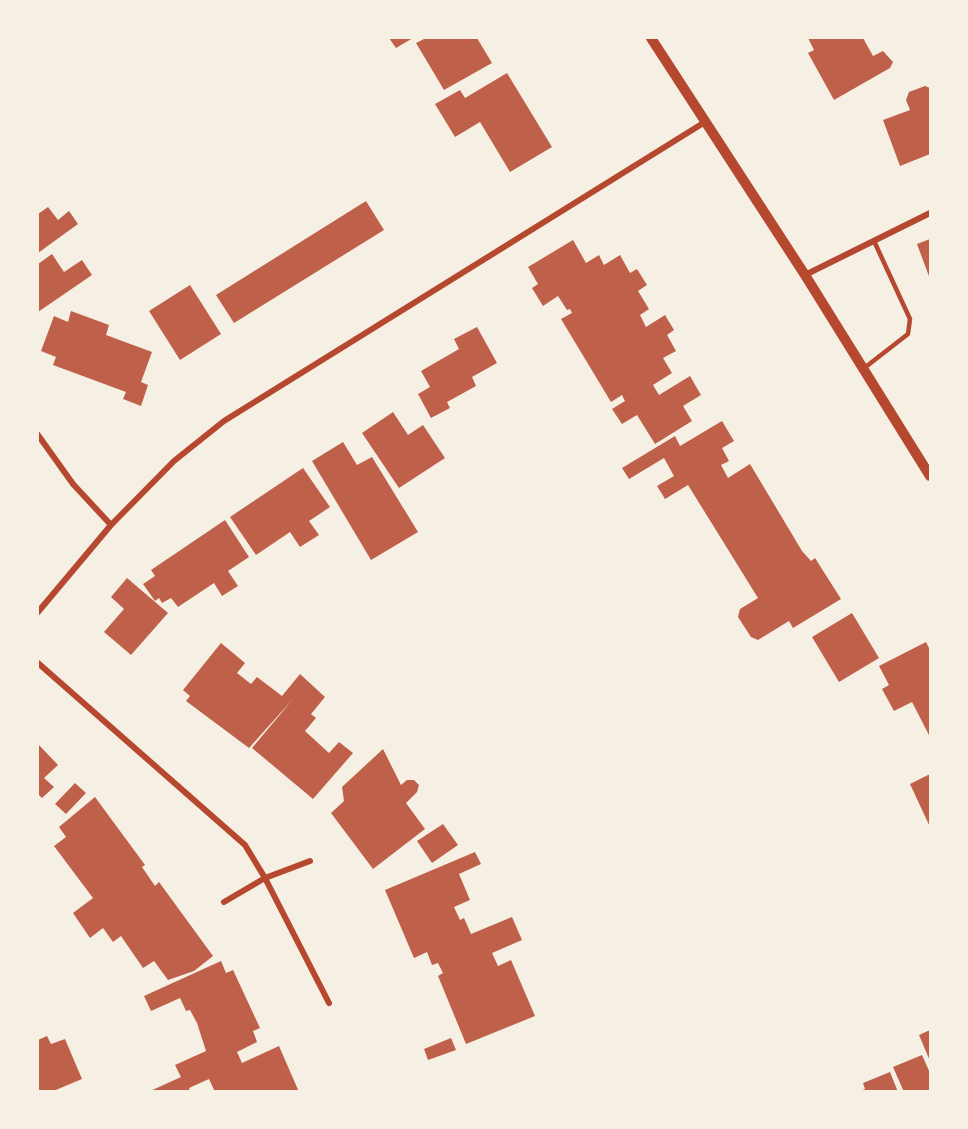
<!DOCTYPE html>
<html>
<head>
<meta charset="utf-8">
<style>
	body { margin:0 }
	#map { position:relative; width:968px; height:1129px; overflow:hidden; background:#f6efe4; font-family:Poppins,sans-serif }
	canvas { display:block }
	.frame { position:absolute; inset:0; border:39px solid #f6efe4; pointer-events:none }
</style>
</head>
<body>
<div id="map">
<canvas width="968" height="1129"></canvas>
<div class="frame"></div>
</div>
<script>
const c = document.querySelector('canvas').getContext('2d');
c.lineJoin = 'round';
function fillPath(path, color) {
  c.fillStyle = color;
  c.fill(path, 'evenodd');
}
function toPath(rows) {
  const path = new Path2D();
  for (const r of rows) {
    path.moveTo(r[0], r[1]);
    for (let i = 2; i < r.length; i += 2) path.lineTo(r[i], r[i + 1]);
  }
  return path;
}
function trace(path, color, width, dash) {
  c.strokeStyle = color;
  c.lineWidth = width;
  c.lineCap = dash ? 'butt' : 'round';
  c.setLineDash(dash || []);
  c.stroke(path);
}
fillPath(toPath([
	[389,38,413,38,396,48],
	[426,38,477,38,492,63,444,90,416,43],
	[808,38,863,38,873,56,883,51,893,62,890,68,834,100,808,53,814,50],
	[507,73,552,147,510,172,480,122,455,137,435,104,460,90,465,98],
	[925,86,930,88,930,154,900,166,883,120,910,110,906,100,909,92],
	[366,201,384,230,234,323,216,295],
	[48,207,58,220,69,211,78,224,38,253,38,214],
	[930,239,930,279,917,244],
	[573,240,586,263,599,255,604,265,620,255,630,273,637,269,647,285,638,291,649,309,640,315,646,327,665,315,674,330,667,335,676,351,663,358,672,373,653,385,659,395,690,376,701,395,683,406,692,421,655,444,637,415,622,424,612,409,625,401,622,395,611,402,561,319,572,313,570,309,567,310,558,296,543,306,532,288,538,284,528,267],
	[52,254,64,272,82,260,92,275,38,312,38,264],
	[190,285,221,334,180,360,149,311],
	[71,311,109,325,106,335,152,352,141,382,148,385,141,406,123,399,126,392,53,365,56,357,41,351,54,316,68,322],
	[477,327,497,363,472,377,476,386,447,402,450,408,431,418,418,394,430,387,421,371,459,349,454,339],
	[393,412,408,435,423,425,445,458,399,488,362,433],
	[722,421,734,441,722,448,729,461,721,465,728,478,750,464,802,551,811,561,815,558,841,599,793,628,789,621,758,640,751,637,738,617,740,609,758,598,688,485,665,499,657,486,674,476,664,458,629,479,622,468,675,436,680,446],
	[343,442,357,465,372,457,418,532,371,560,312,461],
	[303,468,330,507,309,521,319,535,300,547,290,532,256,555,230,517],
	[225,520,249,557,228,571,238,586,222,596,214,583,178,607,171,598,162,603,159,598,155,601,143,584,155,576,151,570],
	[127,578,168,613,131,655,104,632,124,609,111,597],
	[852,613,879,658,839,682,812,637],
	[926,642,930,650,930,737,912,702,894,711,882,689,889,685,879,666],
	[221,643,245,663,237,673,251,684,257,677,282,696,300,674,325,697,311,714,316,718,305,731,329,753,339,742,353,753,313,799,252,748,293,699,249,748,186,701,190,696,183,690],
	[38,744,58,765,44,778,54,787,42,798,38,794],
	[383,749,401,785,407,780,414,780,419,785,417,792,406,803,425,829,373,869,331,813,344,801,342,787],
	[930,774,930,827,910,784],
	[75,783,86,793,66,814,55,804],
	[95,797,145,865,142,867,155,886,159,882,213,956,194,971,168,980,154,961,143,968,121,936,113,942,103,928,90,938,73,913,93,898,54,846,66,837,59,827],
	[443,824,458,845,432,863,417,841],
	[475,852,481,864,459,874,470,900,454,907,460,920,464,918,471,934,512,917,522,940,492,953,498,966,511,960,535,1016,466,1044,438,976,443,973,438,963,432,965,427,952,414,958,385,890],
	[221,961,226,973,233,970,260,1028,253,1031,257,1042,237,1052,242,1063,279,1046,299,1092,215,1092,209,1079,189,1088,190,1092,148,1092,181,1077,175,1065,206,1051,197,1023,190,1010,186,1011,180,998,151,1011,144,996],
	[930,1030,930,1061,919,1035],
	[47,1036,51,1044,65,1039,82,1079,51,1092,38,1092,38,1040],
	[451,1038,456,1050,428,1060,424,1049],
	[922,1055,930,1073,930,1092,904,1092,893,1067],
	[890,1072,898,1092,858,1092,865,1089,863,1083]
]), '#bf614a');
trace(toPath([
	[863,369,908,334,910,319,874,241]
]), '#b5482f', 4.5);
trace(toPath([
	[805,275,930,213],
	[38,435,73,484,111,525],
	[38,612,111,525,174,461,224,421,705,122],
	[38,663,245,845,265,878,329,1003],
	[224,902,265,878,310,861]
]), '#b5482f', 6);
trace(toPath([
	[651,38,805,275,930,476]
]), '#b5482f', 10);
</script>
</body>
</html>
